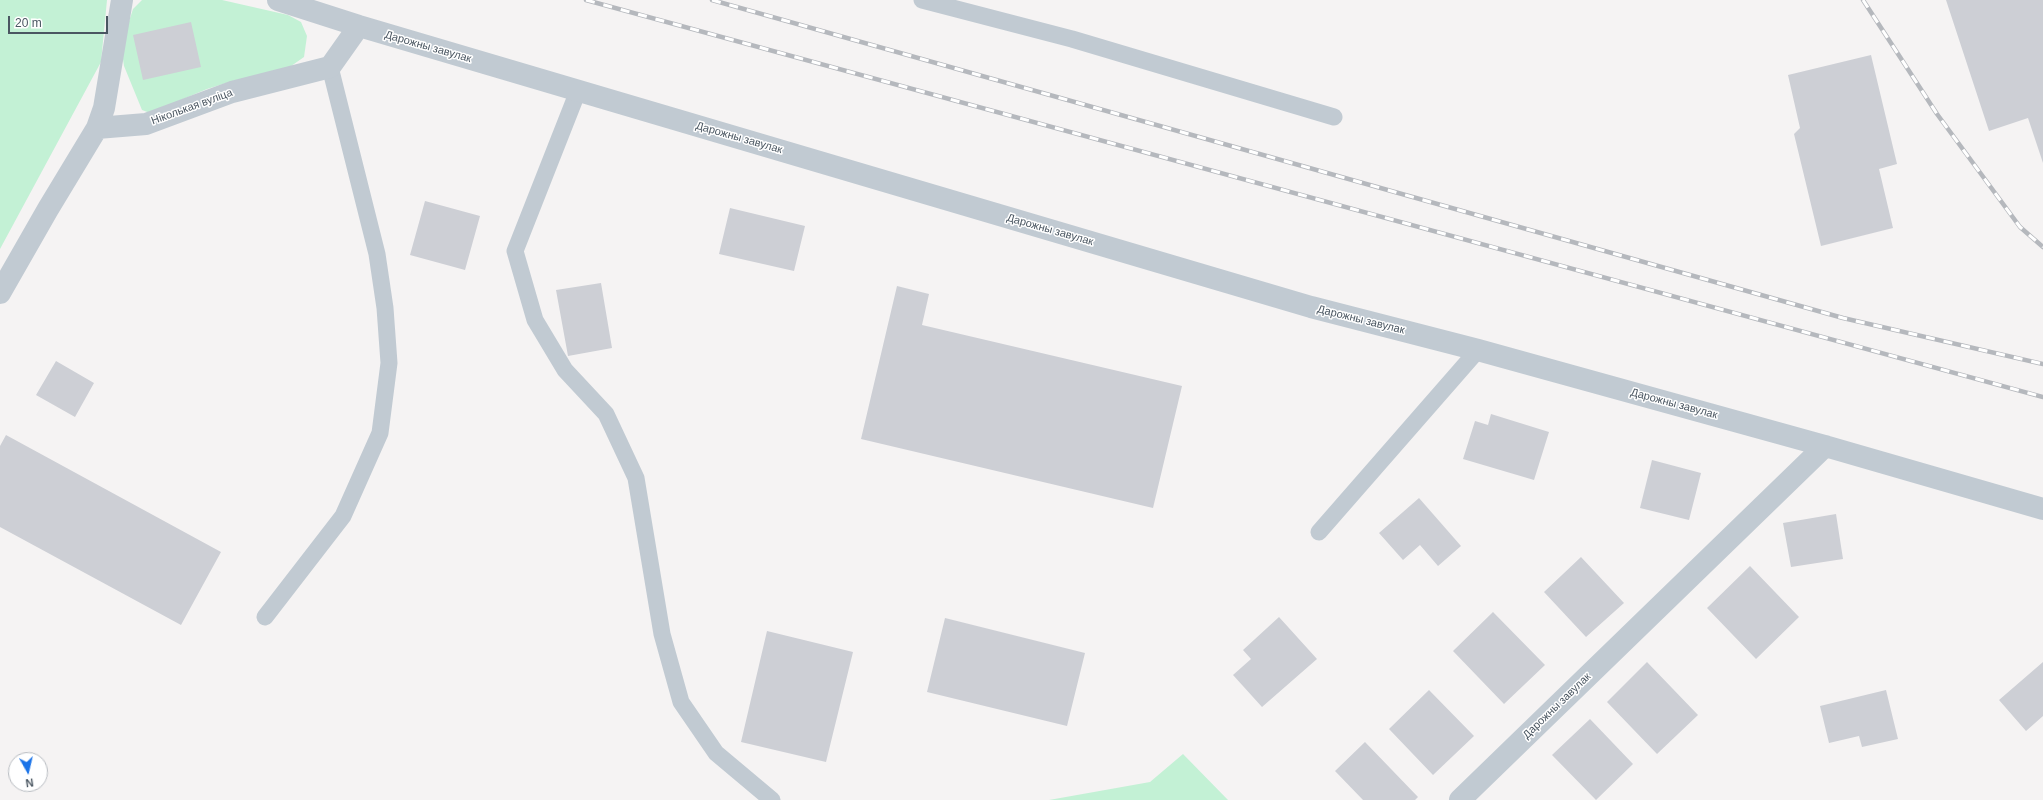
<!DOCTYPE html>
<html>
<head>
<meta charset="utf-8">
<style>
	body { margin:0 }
	#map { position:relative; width:2043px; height:800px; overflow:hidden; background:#f5f3f3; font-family:Arial,sans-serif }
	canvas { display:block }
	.north { position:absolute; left:8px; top:752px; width:40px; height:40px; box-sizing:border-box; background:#fff; border:1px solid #b7bbc0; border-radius:50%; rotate:172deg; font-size:11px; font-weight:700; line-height:16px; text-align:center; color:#4a5661 }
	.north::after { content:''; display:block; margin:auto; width:14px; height:18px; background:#1a73e8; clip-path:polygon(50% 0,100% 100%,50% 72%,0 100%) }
	.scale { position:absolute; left:8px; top:16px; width:100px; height:18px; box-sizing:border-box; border:2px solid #4a5661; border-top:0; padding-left:5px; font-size:12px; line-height:14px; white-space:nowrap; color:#4a5661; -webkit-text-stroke:3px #fff; paint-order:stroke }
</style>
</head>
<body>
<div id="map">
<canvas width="2043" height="800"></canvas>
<div class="north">N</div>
<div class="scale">20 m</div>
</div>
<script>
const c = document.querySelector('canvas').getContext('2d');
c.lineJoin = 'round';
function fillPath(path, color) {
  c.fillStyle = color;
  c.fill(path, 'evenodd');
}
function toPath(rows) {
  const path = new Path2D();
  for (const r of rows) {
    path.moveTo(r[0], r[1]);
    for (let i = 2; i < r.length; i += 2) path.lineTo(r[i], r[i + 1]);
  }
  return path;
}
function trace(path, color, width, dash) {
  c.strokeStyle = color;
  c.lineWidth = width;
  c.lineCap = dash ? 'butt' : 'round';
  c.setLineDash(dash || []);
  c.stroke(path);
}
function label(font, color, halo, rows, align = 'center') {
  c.font = font + ' Arial,sans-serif';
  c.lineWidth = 3;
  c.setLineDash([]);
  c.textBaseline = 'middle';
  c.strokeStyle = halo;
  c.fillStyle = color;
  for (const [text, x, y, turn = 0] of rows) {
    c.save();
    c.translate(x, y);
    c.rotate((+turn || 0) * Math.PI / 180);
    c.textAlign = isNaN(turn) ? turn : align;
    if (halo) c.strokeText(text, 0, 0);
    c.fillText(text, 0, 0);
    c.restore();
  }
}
fillPath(toPath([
	[0,0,107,0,101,62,0,249],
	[142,0,222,0,288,15,301,22,307,36,304,57,284,71,236,80,207,89,150,113,142,110,124,66,121,46,133,9],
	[1183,754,1228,800,1049,800,1150,782]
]), '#c3f1d5');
fillPath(toPath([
	[1946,0,2043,0,2043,163,2028,118,1989,131],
	[191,22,201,67,143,80,133,35],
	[1871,55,1897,164,1879,169,1893,228,1821,246,1794,134,1800,128,1788,75],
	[425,201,480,216,465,270,410,255],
	[730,208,805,226,794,271,719,254],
	[601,283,612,348,568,356,556,290],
	[897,286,929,294,922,325,1182,386,1153,508,861,439],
	[56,361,94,383,75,417,36,395],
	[1491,414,1549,432,1534,480,1463,459,1475,421,1488,425],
	[6,435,221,552,181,625,0,527,0,446],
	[1652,460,1701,473,1689,520,1640,508],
	[1419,498,1461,546,1438,566,1420,545,1403,560,1379,533],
	[1836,514,1843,559,1791,567,1783,523],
	[1581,557,1624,603,1586,637,1544,592],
	[1750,566,1799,617,1756,659,1707,608],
	[1493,612,1545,665,1504,704,1453,651],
	[1279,617,1317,659,1262,707,1233,675,1251,659,1243,650],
	[945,618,1085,653,1067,726,927,692],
	[767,631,853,652,826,762,741,742],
	[1647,662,1698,715,1657,754,1607,702],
	[2043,662,2043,716,2026,731,1999,700],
	[1429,690,1474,736,1433,775,1389,729],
	[1886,690,1898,739,1862,747,1859,736,1829,743,1820,706],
	[1590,719,1633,764,1596,800,1552,755],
	[1365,742,1418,797,1415,800,1363,800,1335,771]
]), '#cdcfd5');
trace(toPath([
	[922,0,1072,39,1334,117],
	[578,91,515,251,535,320,565,370,606,414,636,478,662,634,681,702,716,753,772,800],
	[1319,532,1478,350],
	[265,617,343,516,380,433,389,363,385,308,377,254,330,67]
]), '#c1cad2', 17);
trace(toPath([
	[278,0,359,26,1311,307,1478,350,1825,446,2043,509],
	[97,128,104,108,122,0],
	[0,293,48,209,97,128,146,124,232,92,330,67,359,26],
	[1460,800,1825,446]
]), '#c1cad2', 22);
const rail = toPath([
	[586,0,2043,397],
	[712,0,1843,318,2043,364],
	[1863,0,1937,114,2020,227,2043,247]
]);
trace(rail, '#b5b8bd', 4.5);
trace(rail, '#fff', 3, [9]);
label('11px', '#4a5661', '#fff', [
	["Дарожны завулак",428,47,16],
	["Ніколькая вуліца",192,107,-20],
	["Дарожны завулак",739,138,16],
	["Дарожны завулак",1050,230,16],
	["Дарожны завулак",1361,320,14],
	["Дарожны завулак",1674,404,15],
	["Дарожны завулак",1557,706,-44]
]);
</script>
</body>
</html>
